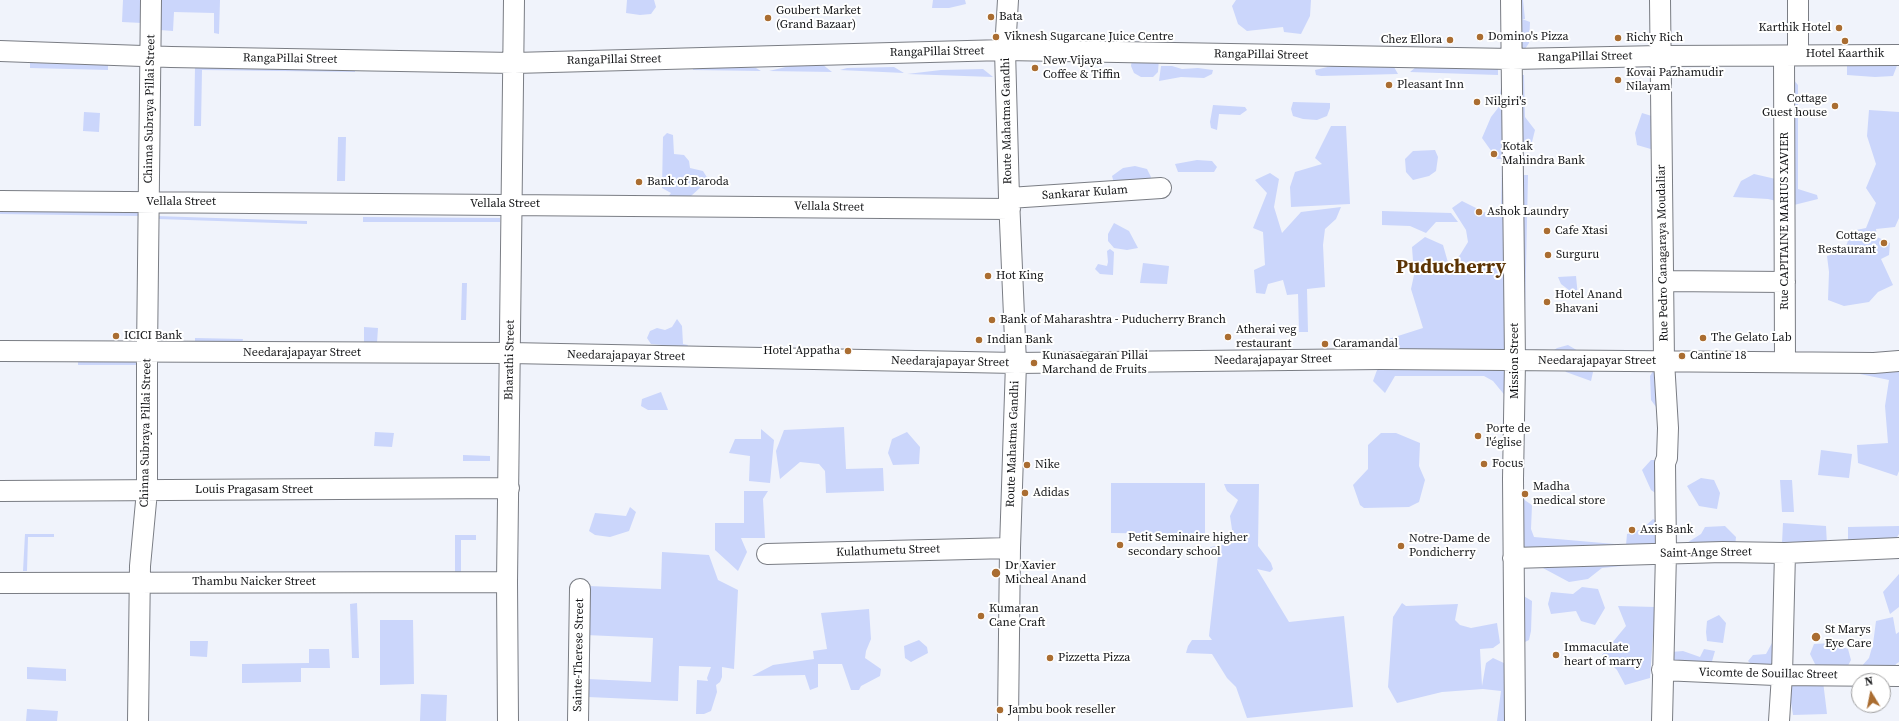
<!DOCTYPE html>
<html>
<head>
<meta charset="utf-8">
<style>
	body { margin:0 }
	#map { position:relative; width:1899px; height:721px; overflow:hidden; background:#f0f3fb; font-family:"Source Serif 4",serif }
	canvas { display:block }
	.north { position:absolute; left:1851px; top:673px; width:40px; height:40px; box-sizing:border-box; background:#fff; border:1px solid #a1a1a2; border-radius:50%; rotate:350deg; font-size:11px; font-weight:700; line-height:16px; text-align:center; color:#131416 }
	.north::after { content:''; display:block; margin:auto; width:14px; height:18px; background:#aa6d31; clip-path:polygon(50% 0,100% 100%,50% 72%,0 100%) }
</style>
</head>
<body>
<div id="map">
<canvas width="1899" height="721"></canvas>
<div class="north">N</div>
</div>
<script>
const c = document.querySelector('canvas').getContext('2d');
c.lineJoin = 'round';
function fillPath(path, color) {
  c.fillStyle = color;
  c.fill(path, 'evenodd');
}
function toPath(rows) {
  const path = new Path2D();
  for (const r of rows) {
    path.moveTo(r[0], r[1]);
    for (let i = 2; i < r.length; i += 2) path.lineTo(r[i], r[i + 1]);
  }
  return path;
}
function trace(path, color, width, dash) {
  c.strokeStyle = color;
  c.lineWidth = width;
  c.lineCap = dash ? 'butt' : 'round';
  c.setLineDash(dash || []);
  c.stroke(path);
}
function label(font, color, halo, rows, align = 'center') {
  c.font = font + ' "Source Serif 4",serif';
  c.lineWidth = 4;
  c.setLineDash([]);
  c.textBaseline = 'middle';
  c.strokeStyle = halo;
  c.fillStyle = color;
  for (const [text, x, y, turn = 0] of rows) {
    c.save();
    c.translate(x, y);
    c.rotate((+turn || 0) * Math.PI / 180);
    c.textAlign = isNaN(turn) ? turn : align;
    if (halo) c.strokeText(text, 0, 0);
    c.fillText(text, 0, 0);
    c.restore();
  }
}
fillPath(toPath([
	[123,0,143,0,142,23,122,22],
	[161,0,220,0,219,34,214,33,214,13,174,12,173,31,160,30],
	[627,0,654,0,656,7,651,14,640,15,626,13],
	[933,0,965,0,966,4,949,8,932,8],
	[1236,0,1311,0,1310,16,1301,34,1284,32,1283,27,1247,31,1238,24,1232,6],
	[1508,0,1523,0,1525,19,1522,19,1530,22,1529,43,1525,49,1512,48,1504,40,1501,21,1515,19],
	[1159,58,1158,72,1153,77,1141,77,1134,73,1131,66,1132,59],
	[1847,62,1898,63,1893,76,1875,77,1847,75],
	[30,63,108,64,108,70,30,68],
	[1344,63,1394,67,1398,74,1321,76,1316,75,1315,70],
	[822,64,832,72,769,71,794,65],
	[1161,66,1172,66,1182,69,1198,68,1213,70,1212,74,1204,78,1181,77,1159,81],
	[1417,66,1498,69,1498,75,1410,72],
	[195,67,355,69,355,72,202,70,201,126,194,126],
	[693,67,756,68,761,71,693,70],
	[894,67,904,73,840,70,847,68],
	[983,69,993,77,907,74,941,70],
	[1512,75,1524,75,1525,117,1535,130,1531,146,1517,151,1513,159,1497,159,1482,138,1491,117,1498,108,1501,88],
	[1791,77,1798,85,1798,189,1817,195,1818,199,1794,205,1768,199,1733,197,1741,181,1754,174,1780,180],
	[1293,102,1330,103,1330,108,1327,116,1317,120,1303,119,1293,116,1291,109],
	[1213,105,1245,107,1247,110,1240,115,1219,114,1217,130,1211,128,1210,122],
	[1869,110,1899,112,1899,218,1895,227,1876,229,1877,237,1890,243,1889,255,1881,259,1893,285,1878,292,1869,302,1844,306,1828,300,1829,272,1827,256,1845,250,1851,231,1866,228,1876,203,1866,188,1876,164,1867,136],
	[84,112,100,113,99,132,83,131],
	[1642,113,1655,117,1661,152,1637,145,1635,133],
	[1331,126,1346,126,1350,204,1291,207,1290,187,1295,172,1322,164,1315,158],
	[667,133,673,135,674,154,684,155,689,161,690,168,703,171,708,179,702,186,691,196,667,198,671,193,662,188,663,137],
	[338,137,346,137,345,181,337,181],
	[1435,150,1438,157,1436,171,1429,176,1413,180,1406,172,1405,159,1413,151],
	[1197,160,1212,161,1217,167,1214,172,1178,172,1175,164],
	[1135,166,1147,169,1151,177,1148,184,1114,183,1112,176,1123,168],
	[1502,166,1515,166,1515,175,1528,175,1525,314,1521,321,1525,349,1541,353,1515,377,1507,398,1493,381,1484,376,1395,376,1385,393,1373,381,1381,359,1376,343,1423,328,1411,289,1414,275,1412,247,1425,237,1443,245,1449,266,1460,255,1468,242,1466,230,1452,208,1462,201,1490,215,1501,206],
	[1270,173,1279,179,1274,207,1282,233,1301,212,1341,207,1336,219,1325,229,1323,245,1325,287,1307,289,1308,332,1299,332,1298,294,1287,295,1283,280,1268,284,1265,294,1256,293,1254,270,1265,265,1263,232,1253,228,1267,193,1255,180],
	[0,210,139,212,139,216,0,214],
	[1382,211,1451,213,1458,222,1436,222,1426,233,1410,226,1382,225],
	[155,216,307,221,307,224,158,219],
	[363,217,500,218,500,222,363,222],
	[1114,223,1129,231,1138,248,1127,250,1114,248,1108,241,1108,234],
	[1110,249,1114,252,1113,275,1100,274,1095,269,1098,264,1107,266,1108,262,1107,251],
	[1143,263,1169,266,1167,284,1140,283],
	[1576,276,1578,297,1561,284,1558,277],
	[462,283,467,283,466,320,461,320],
	[677,319,682,326,683,344,688,345,686,349,665,350,662,345,651,344,647,338,650,331,657,328,665,330,672,327],
	[364,327,378,328,377,343,364,342],
	[195,338,243,339,242,344,195,343],
	[1568,345,1580,352,1593,372,1591,381,1566,372,1562,367,1547,355,1557,348],
	[78,361,136,361,136,365,78,365],
	[1886,362,1899,371,1899,471,1897,476,1858,463,1857,445,1888,443,1885,406,1889,380,1860,374,1859,365],
	[1665,369,1659,411,1651,400,1650,376,1653,371],
	[661,392,668,410,648,410,641,406,642,399],
	[844,427,846,469,883,468,884,491,826,493,825,471,819,464,800,462,780,479,776,451,784,430],
	[761,429,774,440,770,483,749,481,750,456,729,453,735,439,761,439],
	[375,432,394,433,392,447,374,446],
	[907,432,920,447,919,464,893,465,888,453,892,439],
	[1381,433,1396,433,1420,443,1419,466,1425,480,1419,502,1409,507,1364,508,1360,505,1353,485,1368,469,1368,445],
	[1821,450,1852,454,1849,478,1818,475],
	[463,455,490,456,490,461,463,461],
	[1651,460,1659,460,1660,496,1651,490,1642,470],
	[1521,466,1523,499,1532,505,1531,529,1534,537,1626,545,1627,534,1642,529,1653,519,1663,525,1652,563,1602,568,1588,579,1569,582,1541,567,1527,566,1528,548,1517,547],
	[1701,478,1714,480,1720,493,1717,509,1699,506,1687,486],
	[1780,480,1792,480,1794,512,1782,512],
	[1111,483,1205,483,1205,534,1111,533],
	[1224,484,1259,484,1258,546,1271,563,1273,569,1270,572,1257,569,1289,622,1344,616,1353,707,1247,718,1236,687,1227,678,1212,654,1186,653,1188,646,1192,640,1212,640,1209,636,1218,556,1210,547,1234,543,1230,516,1238,500,1227,491],
	[744,491,768,491,763,499,765,538,741,538,747,552,738,571,715,550,715,523,744,523],
	[630,507,636,512,629,531,610,537,595,535,589,531,595,513,626,516],
	[1783,523,1826,526,1827,545,1782,543],
	[1725,526,1736,537,1735,547,1703,561,1679,564,1677,549,1701,534,1705,527],
	[1899,526,1899,534,1894,542,1848,542,1848,527],
	[25,534,54,534,54,537,28,537,27,571,23,571],
	[455,535,476,535,476,540,461,540,461,573,455,573],
	[662,552,709,555,718,580,738,590,734,669,722,667,722,677,720,682,716,685,717,692,711,711,704,714,696,714,697,680,708,681,707,678,711,667,679,666,678,701,588,697,588,679,651,682,653,638,586,635,589,586,661,589],
	[1899,574,1899,607,1890,614,1883,592],
	[1582,587,1598,589,1605,608,1595,625,1581,621,1576,611,1551,614,1548,604,1551,592,1573,594],
	[1522,595,1532,601,1531,631,1529,640,1519,645],
	[357,603,359,658,352,658,350,604],
	[1402,603,1406,606,1458,604,1455,620,1460,625,1471,628,1497,623,1500,643,1493,648,1480,649,1482,686,1486,663,1493,658,1506,664,1516,721,1497,721,1501,691,1483,689,1442,692,1397,703,1388,687,1393,617],
	[1618,606,1655,607,1650,678,1625,685,1617,670,1602,655,1626,626],
	[869,609,871,639,866,651,865,658,881,669,880,676,861,686,859,690,851,690,842,664,818,664,818,687,810,690,805,675,752,676,773,665,814,659,813,651,827,649,821,613],
	[1719,615,1726,623,1723,643,1707,641,1706,632,1707,621],
	[1893,617,1896,634,1899,632,1899,662,1896,664,1891,676,1860,668,1869,658,1873,644,1876,621],
	[380,620,413,620,414,684,380,685],
	[1778,632,1780,669,1758,671,1748,661,1753,655,1766,654],
	[919,640,927,647,928,653,911,662,905,658,904,646],
	[190,641,208,641,207,657,190,656],
	[1832,643,1848,649,1851,660,1844,673,1816,666,1810,654,1814,644],
	[309,649,329,649,330,668,301,668,301,682,242,683,242,664,309,663],
	[1704,649,1715,651,1708,675,1667,668,1671,652,1683,651,1700,657],
	[27,667,66,669,66,681,27,679],
	[1787,678,1823,681,1827,714,1793,715],
	[421,694,447,695,446,721,420,721],
	[27,709,58,711,57,721,26,721]
]), '#cbd6fb');
const minor = toPath([
	[1008,0,1005,50,1009,198,1016,363,1010,548,1008,721],
	[1511,0,1515,361,1513,479,1515,721],
	[1660,0,1664,361,1668,428,1667,458,1665,463,1666,553,1662,721],
	[1798,0,1798,54],
	[0,51,171,57,514,63,1005,50,1512,59,1661,56,1899,55],
	[1784,56,1785,362],
	[1009,198,1161,188],
	[0,201,1010,209],
	[1663,281,1785,282],
	[0,351,510,353,1016,363,1381,359,1874,363,1899,361],
	[0,491,509,488],
	[767,554,1010,548],
	[1513,558,1723,552,1785,553,1899,548],
	[0,583,507,582],
	[1662,670,1775,675,1899,676],
	[138,721,140,566,147,491,147,353,151,0],
	[508,721,507,582,514,0],
	[578,721,580,589],
	[1779,721,1782,675,1785,553]
]);
trace(minor, '#7a7d84', 22);
trace(minor, '#fff', 20);
for (const [x, y, r, color] of [
	[991,17,4,"#aa6d31"],
	[768,18,4,"#aa6d31"],
	[1839,28,4,"#aa6d31"],
	[996,37,4,"#aa6d31"],
	[1480,37,4,"#aa6d31"],
	[1618,38,4,"#aa6d31"],
	[1450,40,4,"#aa6d31"],
	[1845,41,4,"#aa6d31"],
	[1035,68,4,"#aa6d31"],
	[1618,80,4,"#aa6d31"],
	[1389,85,4,"#aa6d31"],
	[1477,102,4,"#aa6d31"],
	[1835,106,4,"#aa6d31"],
	[1494,154,4,"#aa6d31"],
	[639,182,4,"#aa6d31"],
	[1479,212,4,"#aa6d31"],
	[1547,231,4,"#aa6d31"],
	[1884,243,4,"#aa6d31"],
	[1548,255,4,"#aa6d31"],
	[988,276,4,"#aa6d31"],
	[1547,302,4,"#aa6d31"],
	[992,320,4,"#aa6d31"],
	[116,336,4,"#aa6d31"],
	[1228,337,4,"#aa6d31"],
	[1703,338,4,"#aa6d31"],
	[979,340,4,"#aa6d31"],
	[1325,344,4,"#aa6d31"],
	[848,351,4,"#aa6d31"],
	[1682,356,4,"#aa6d31"],
	[1034,363,4,"#aa6d31"],
	[1478,436,4,"#aa6d31"],
	[1484,464,4,"#aa6d31"],
	[1027,465,4,"#aa6d31"],
	[1025,493,4,"#aa6d31"],
	[1525,494,4,"#aa6d31"],
	[1632,530,4,"#aa6d31"],
	[1120,545,4,"#aa6d31"],
	[1401,546,4,"#aa6d31"],
	[996,573,5,"#aa6d31"],
	[981,616,4,"#aa6d31"],
	[1816,637,5,"#aa6d31"],
	[1556,655,4,"#aa6d31"],
	[1050,658,4,"#aa6d31"],
	[1000,710,4,"#aa6d31"]
]) {
  const dot = new Path2D();
  dot.arc(x, y, r, 0, 2 * Math.PI);
  c.fillStyle = color;
  c.fill(dot);
  trace(dot, '#fff', 1.5);
}
label('12px', '#131416', '#fff', [
	["Goubert Market",776,11],
	["(Grand Bazaar)",776,25],
	["Bata",999,17],
	["Karthik Hotel",1831,28,"right"],
	["Viknesh Sugarcane Juice Centre",1004,37],
	["Domino's Pizza",1488,37],
	["Richy Rich",1626,38],
	["Chez Ellora",1442,40,"right"],
	["Hotel Kaarthik",1845,54,"center"],
	["New Vijaya",1043,61],
	["Coffee & Tiffin",1043,75],
	["Kovai Pazhamudir",1626,73],
	["Nilayam",1626,87],
	["Pleasant Inn",1397,85],
	["Cottage",1827,99,"right"],
	["Guest house",1827,113,"right"],
	["Nilgiri's",1485,102],
	["Kotak",1502,147],
	["Mahindra Bank",1502,161],
	["Bank of Baroda",647,182],
	["Ashok Laundry",1487,212],
	["Cafe Xtasi",1555,231],
	["Cottage",1876,236,"right"],
	["Restaurant",1876,250,"right"],
	["Surguru",1556,255],
	["Hot King",996,276],
	["Hotel Anand",1555,295],
	["Bhavani",1555,309],
	["Bank of Maharashtra - Puducherry Branch",1000,320],
	["Atherai veg",1236,330],
	["restaurant",1236,344],
	["ICICI Bank",124,336],
	["The Gelato Lab",1711,338],
	["Indian Bank",987,340],
	["Caramandal",1333,344],
	["Hotel Appatha",840,351,"right"],
	["Kunasaegaran Pillai",1042,356],
	["Marchand de Fruits",1042,370],
	["Cantine 18",1690,356],
	["Porte de",1486,429],
	["l'église",1486,443],
	["Focus",1492,464],
	["Nike",1035,465],
	["Madha",1533,487],
	["medical store",1533,501],
	["Adidas",1033,493],
	["Axis Bank",1640,530],
	["Petit Seminaire higher",1128,538],
	["secondary school",1128,552],
	["Notre-Dame de",1409,539],
	["Pondicherry",1409,553],
	["Dr Xavier",1005,566],
	["Micheal Anand",1005,580],
	["Kumaran",989,609],
	["Cane Craft",989,623],
	["St Marys",1825,630],
	["Eye Care",1825,644],
	["Immaculate",1564,648],
	["heart of marry",1564,662],
	["Pizzetta Pizza",1058,658],
	["Jambu book reseller",1008,710]
], 'left');
label('12px', '#131416', '#fff', [
	["RangaPillai Street",937,52,-1],
	["RangaPillai Street",1261,55,1],
	["RangaPillai Street",1585,57,-1],
	["RangaPillai Street",290,59,1],
	["RangaPillai Street",614,60,-1],
	["Chinna Subraya Pillai Street",150,109,-89],
	["Route Mahatma Gandhi",1007,121,-91],
	["Sankarar Kulam",1085,193,-4],
	["Vellala Street",181,202],
	["Vellala Street",505,204],
	["Vellala Street",829,207,1],
	["Rue CAPITAINE MARIUS XAVIER",1785,221,-90],
	["Rue Pedro Canagaraya Moudaliar",1663,253,-91],
	["Needarajapayar Street",302,353],
	["Needarajapayar Street",626,356,1],
	["Bharathi Street",510,360,-89],
	["Needarajapayar Street",1273,360,-1],
	["Mission Street",1515,361,-90],
	["Needarajapayar Street",1597,361],
	["Needarajapayar Street",950,362,1],
	["Chinna Subraya Pillai Street",146,433,-89],
	["Route Mahatma Gandhi",1013,444,-88],
	["Louis Pragasam Street",254,490],
	["Kulathumetu Street",888,551,-2],
	["Saint-Ange Street",1706,553,-1],
	["Thambu Naicker Street",254,582],
	["Sainte-Therese Street",579,655,-89],
	["Vicomte de Souillac Street",1768,674,1]
]);
label('bold 20px', '#5c3405', '#fff', [
	["Puducherry",1451,268]
]);
</script>
</body>
</html>
